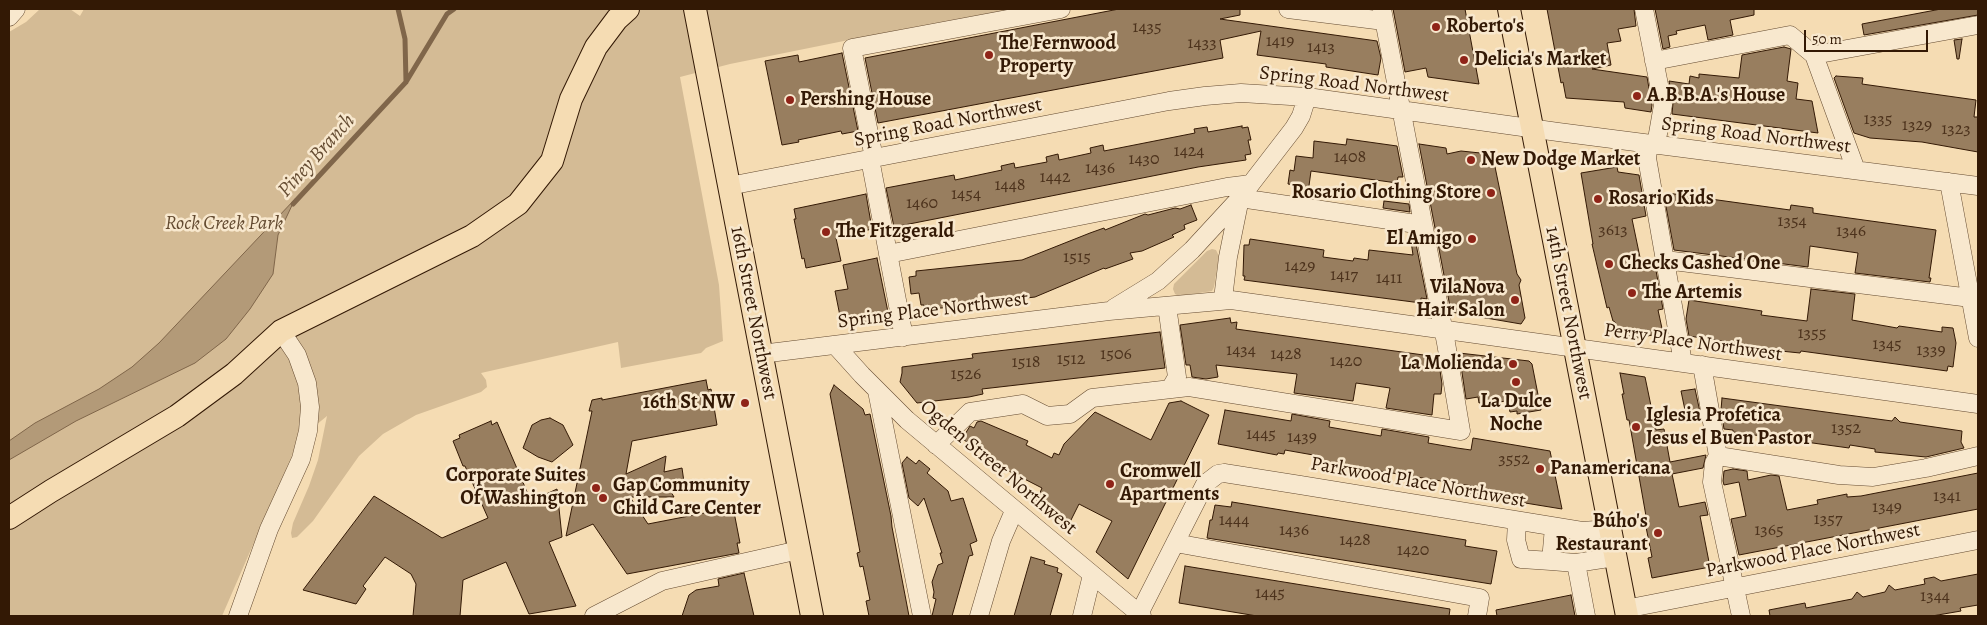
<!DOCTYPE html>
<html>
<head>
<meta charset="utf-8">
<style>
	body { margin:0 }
	#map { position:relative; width:1987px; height:625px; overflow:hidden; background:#f5dcb3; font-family:Alegreya,serif }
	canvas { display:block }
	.frame { position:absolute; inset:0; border:10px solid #331905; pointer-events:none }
	.scale { position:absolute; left:1804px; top:30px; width:124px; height:22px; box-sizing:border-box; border:2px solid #331905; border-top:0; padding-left:6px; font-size:15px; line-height:18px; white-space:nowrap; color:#331905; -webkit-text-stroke:4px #f8e8ce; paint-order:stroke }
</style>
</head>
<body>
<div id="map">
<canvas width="1987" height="625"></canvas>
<div class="frame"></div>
<div class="scale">50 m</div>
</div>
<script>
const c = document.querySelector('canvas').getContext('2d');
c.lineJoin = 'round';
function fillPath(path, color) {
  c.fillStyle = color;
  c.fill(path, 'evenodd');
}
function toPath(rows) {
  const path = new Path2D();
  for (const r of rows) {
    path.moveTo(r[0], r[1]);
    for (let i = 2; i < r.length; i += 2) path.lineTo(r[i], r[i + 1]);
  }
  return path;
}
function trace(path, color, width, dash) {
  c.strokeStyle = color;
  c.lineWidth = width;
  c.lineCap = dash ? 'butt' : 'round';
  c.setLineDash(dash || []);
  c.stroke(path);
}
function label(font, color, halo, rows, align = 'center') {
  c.font = font + ' Alegreya,serif';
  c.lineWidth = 5;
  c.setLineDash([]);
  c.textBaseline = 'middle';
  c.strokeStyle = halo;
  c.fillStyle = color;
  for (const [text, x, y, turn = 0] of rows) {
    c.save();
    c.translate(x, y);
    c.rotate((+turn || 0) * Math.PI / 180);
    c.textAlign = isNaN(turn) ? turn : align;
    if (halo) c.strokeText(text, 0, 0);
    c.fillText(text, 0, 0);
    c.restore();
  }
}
fillPath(toPath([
	[40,9,70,9,80,16,84,9,1010,9,923,25,730,64,680,77,719,285,723,341,706,348,701,353,621,368,618,342,481,373,486,380,487,387,481,392,416,415,383,434,359,456,313,521,297,537,292,538,291,533,293,523,309,486,318,460,327,416,299,439,222,616,9,616,9,32,26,22],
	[1212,249,1216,250,1219,256,1214,287,1212,291,1179,296,1175,294,1173,289,1174,284,1207,251]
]), '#d4bb95');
const water = toPath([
	[295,199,278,235,273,274,250,309,226,339,195,363,76,421,9,460,9,441,35,423,99,389,132,367,159,343,295,199]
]);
fillPath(water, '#b39a78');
trace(water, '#80664a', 1);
trace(toPath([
	[398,9,405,39,406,82],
	[293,204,406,82,447,14,454,9]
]), '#80664a', 5);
const building = toPath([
	[1119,9,1240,9,1240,15,1220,19,1377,41,1381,58,1378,75,1326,67,1326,64,1257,55,1261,31,1220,40,1223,58,878,123,865,58,1119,9],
	[1393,9,1465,9,1479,84,1428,77,1426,68,1405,72,1393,9],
	[1547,9,1634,9,1636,26,1618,29,1621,41,1607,43,1611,65,1592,69,1647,77,1652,105,1651,112,1625,108,1624,102,1566,98,1563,82,1561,83,1547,9],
	[1655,9,1754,9,1754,15,1730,20,1733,35,1708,40,1705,25,1676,31,1677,34,1668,36,1670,47,1663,49,1655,9],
	[1941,9,1978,9,1978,15,1864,35,1862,24,1941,9],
	[1962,39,1959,59,1957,59,1954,40,1962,39],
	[1784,47,1791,49,1787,81,1798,83,1796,99,1812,101,1818,133,1672,114,1673,103,1669,81,1689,84,1690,76,1699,78,1699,74,1739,78,1742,55,1784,47],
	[842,53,858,131,842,134,841,131,798,140,799,142,782,145,765,61,798,55,799,62,842,53],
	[1836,76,1863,78,1862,84,1976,100,1974,117,1978,117,1978,152,1922,142,1870,138,1854,133,1834,78,1836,76],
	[1242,126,1242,128,1248,127,1251,140,1248,140,1251,154,1245,155,1246,160,1198,167,894,227,886,188,954,175,955,180,1002,170,1001,166,1014,163,1015,168,1047,162,1046,157,1058,154,1059,160,1091,153,1090,148,1103,145,1104,151,1195,133,1194,129,1207,127,1208,132,1242,126],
	[1347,139,1397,146,1403,177,1398,177,1397,183,1311,171,1308,193,1295,192,1295,185,1288,184,1290,170,1294,171,1296,156,1313,158,1314,141,1346,145,1347,139],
	[1419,144,1446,148,1447,154,1461,151,1490,154,1493,157,1517,274,1521,280,1519,285,1525,318,1521,324,1451,312,1419,144],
	[1617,167,1618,172,1639,175,1646,216,1632,219,1642,267,1655,265,1663,309,1658,310,1663,333,1632,339,1631,336,1618,338,1615,322,1613,321,1609,307,1607,308,1592,244,1593,244,1581,173,1617,167],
	[1667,193,1790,210,1791,205,1813,208,1813,213,1936,230,1929,278,1931,278,1930,282,1855,273,1858,253,1810,246,1808,267,1674,250,1665,201,1667,193],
	[866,194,872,229,836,238,841,261,806,268,804,258,802,259,794,219,796,219,794,209,866,194],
	[1384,201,1409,204,1410,212,1383,208,1384,201],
	[1191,205,1197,220,1184,225,1185,229,1172,235,1174,237,1142,251,1130,253,1133,259,1105,269,1104,268,1035,297,924,310,924,305,921,305,919,293,911,294,909,277,916,276,916,271,1022,260,1090,233,1104,228,1105,230,1145,214,1148,215,1175,208,1180,209,1191,205],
	[1410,234,1414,234,1427,299,1421,298,1421,303,1244,280,1245,276,1243,276,1244,245,1249,245,1250,239,1324,250,1323,257,1353,261,1354,258,1368,260,1369,250,1413,255,1410,234],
	[877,258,889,317,842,326,835,291,848,289,843,265,877,258],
	[1811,289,1855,294,1852,320,1897,328,1899,326,1942,332,1942,327,1953,328,1956,343,1953,367,1948,366,1947,371,1801,351,1800,353,1761,349,1761,347,1689,336,1686,319,1689,300,1762,311,1761,315,1807,321,1811,289],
	[1230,318,1231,323,1237,322,1236,329,1438,357,1442,384,1441,394,1434,394,1432,415,1386,408,1390,388,1356,383,1353,401,1294,393,1297,374,1216,365,1218,377,1206,379,1192,377,1190,365,1186,365,1180,325,1230,318],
	[1160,332,1165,368,982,389,983,394,969,397,917,403,900,382,902,373,902,367,973,358,972,354,1160,332],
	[1459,353,1529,361,1532,364,1541,410,1517,414,1517,411,1510,412,1509,407,1506,408,1505,401,1491,404,1490,401,1479,403,1478,397,1466,399,1459,353],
	[1620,373,1645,377,1656,430,1664,429,1670,462,1706,455,1703,468,1672,474,1679,507,1705,502,1708,515,1700,516,1710,567,1652,578,1648,558,1652,557,1644,517,1646,516,1629,420,1627,420,1622,394,1624,394,1620,373],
	[706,380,708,390,711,389,717,425,632,441,626,474,666,456,664,472,682,468,684,482,667,485,674,497,630,497,648,524,730,508,731,512,734,512,740,543,737,543,739,553,627,574,593,524,566,536,592,411,589,411,592,400,602,398,602,400,706,380],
	[834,385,863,409,865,415,870,414,891,516,892,527,909,616,869,616,866,601,870,600,863,566,860,567,857,553,860,552,830,394,834,385],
	[1695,389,1700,412,1686,415,1681,391,1695,389],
	[1722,398,1892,421,1895,417,1900,422,1962,431,1961,442,1964,448,1926,457,1875,452,1875,449,1850,445,1849,448,1733,432,1733,430,1724,429,1721,410,1722,398],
	[1181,401,1209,415,1128,579,1096,552,1112,521,1079,504,1067,528,1036,502,1042,488,1003,468,1004,467,987,458,989,454,962,439,970,426,974,428,977,422,981,421,1028,441,1026,445,1052,458,1054,453,1059,455,1064,444,1095,412,1151,440,1169,403,1181,401],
	[1225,410,1291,421,1292,414,1330,421,1329,427,1381,436,1382,429,1429,437,1428,443,1457,448,1471,450,1473,438,1550,451,1562,509,1470,494,1472,486,1318,461,1319,456,1285,450,1284,454,1278,453,1277,455,1218,444,1225,410],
	[550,418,563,425,573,445,552,462,538,457,523,448,532,425,541,420,550,418],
	[491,421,492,425,497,422,531,501,557,489,562,537,549,542,576,606,529,614,506,562,463,580,460,616,413,616,416,584,411,574,385,557,363,586,366,589,356,604,303,590,374,496,442,538,488,518,465,466,463,466,453,441,460,438,459,435,491,421],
	[907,457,916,464,919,460,930,469,927,473,948,491,951,501,963,498,977,541,970,544,973,555,969,556,952,616,932,616,936,599,933,598,934,592,932,582,938,565,943,563,940,553,942,553,924,498,918,506,909,498,902,463,907,457],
	[1733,469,1747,471,1748,480,1771,475,1779,476,1787,510,1818,504,1817,500,1847,494,1847,497,1861,496,1978,473,1978,509,1739,555,1731,519,1746,516,1739,482,1724,485,1723,481,1724,471,1733,469],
	[1232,502,1466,540,1465,546,1497,551,1491,584,1207,538,1210,520,1212,520,1215,505,1231,507,1232,502],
	[1031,557,1045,561,1044,564,1058,568,1057,572,1062,574,1050,616,1014,616,1031,557],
	[1185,566,1450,609,1449,616,1257,616,1179,603,1185,566],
	[744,573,754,616,682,616,689,595,696,590,719,586,718,579,744,573],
	[1978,574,1978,605,1960,608,1961,611,1932,616,1770,616,1769,610,1805,603,1806,608,1852,599,1857,592,1863,597,1885,592,1889,585,1895,590,1925,584,1924,579,1934,577,1941,581,1978,574],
	[1571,595,1575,616,1497,616,1496,610,1571,595]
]);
fillPath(building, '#987e5f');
trace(building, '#331905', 1);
const minor = toPath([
	[1288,9,1384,21],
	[1644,9,1663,105,1656,145],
	[9,17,16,9],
	[1814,55,1856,170],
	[1654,61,1790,35,1814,55,1978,25],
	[1649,144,1647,158,1683,363],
	[874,158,852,48,1061,9],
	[870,159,904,337],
	[1949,182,1978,338],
	[729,186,1169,101,1205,96,1241,93,1307,97,1558,132,1978,186],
	[1240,198,1423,225],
	[888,254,1227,187,1251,184],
	[1665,260,1971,298],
	[1223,299,1228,257,1240,198],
	[1167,306,1177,377,1170,389],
	[1114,308,1158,281,1192,250,1240,198,1294,128,1301,116,1307,97],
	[835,345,862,375,907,420,1142,616],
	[761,354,1109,311,1231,300,1978,404],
	[1702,365,1718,456,1714,463,1712,482,1741,616],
	[877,391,922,616],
	[936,445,970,412,1023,404,1047,416,1070,414,1092,398,1189,387,1461,431,1446,343,1382,9],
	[1718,456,1839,475,1873,477,1926,468,1978,456],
	[1517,521,1516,540,1521,559,1551,561,1554,527],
	[1175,543,1480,598,1477,616],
	[1551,561,1576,563,1615,557],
	[1576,563,1586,616],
	[1625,609,1978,540],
	[1139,614,1205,484,1218,474,1224,473,1300,485,1582,531,1610,529],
	[238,616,269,529,301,459,308,431,310,407,307,383,297,355,281,331],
	[594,616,662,581,799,550],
	[979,616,1001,541,1014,511],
	[1082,616,1092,575]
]);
const major = toPath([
	[695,9,812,616],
	[1509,9,1627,616],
	[9,518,51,491,177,416,234,374,281,331,472,236,518,204,552,161,571,99,596,47,617,19,628,9]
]);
trace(minor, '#644a30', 19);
trace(major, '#331905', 24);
trace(minor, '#f8e8ce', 18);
trace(major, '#f5dcb3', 22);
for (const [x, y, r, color] of [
	[1436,27,5,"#8f2418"],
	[989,55,5,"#8f2418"],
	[1464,60,5,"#8f2418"],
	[1637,96,5,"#8f2418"],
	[790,100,5,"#8f2418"],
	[1471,160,5,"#8f2418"],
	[1491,193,5,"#8f2418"],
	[1598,199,5,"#8f2418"],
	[826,232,5,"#8f2418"],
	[1472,239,5,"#8f2418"],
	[1609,264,5,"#8f2418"],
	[1632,293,5,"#8f2418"],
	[1515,300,5,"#8f2418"],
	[1513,364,5,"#8f2418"],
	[1516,382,5,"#8f2418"],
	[745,403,5,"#8f2418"],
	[1636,427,5,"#8f2418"],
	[1540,469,5,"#8f2418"],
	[1110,484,5,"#8f2418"],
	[596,488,5,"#8f2418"],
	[603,498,5,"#8f2418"],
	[1658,533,5,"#8f2418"]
]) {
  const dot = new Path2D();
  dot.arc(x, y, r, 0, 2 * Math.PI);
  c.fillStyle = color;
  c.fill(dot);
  trace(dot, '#f8e8ce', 2);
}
label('18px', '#4c321c', null, [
	["1435",1147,28],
	["1419",1280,42],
	["1433",1202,44],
	["1413",1321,48],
	["1335",1878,120],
	["1329",1917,126],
	["1323",1956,130],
	["1424",1189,152],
	["1408",1350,158],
	["1430",1144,160],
	["1436",1100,169],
	["1442",1055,178],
	["1448",1010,186],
	["1454",966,195],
	["1460",922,204],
	["1354",1792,222],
	["3613",1613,231],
	["1346",1851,232],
	["1515",1077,258],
	["1429",1300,267],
	["1417",1344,276],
	["1411",1389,279],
	["1355",1812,334],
	["1345",1887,345],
	["1434",1241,351],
	["1339",1931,351],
	["1506",1116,355],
	["1428",1286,355],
	["1512",1071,360],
	["1420",1346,362],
	["1518",1026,363],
	["1526",966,375],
	["1352",1846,429],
	["1445",1261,435],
	["1439",1302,438],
	["3552",1514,460],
	["1341",1947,497],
	["1349",1887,508],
	["1357",1828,520],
	["1444",1234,521],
	["1436",1294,531],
	["1365",1769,531],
	["1428",1355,541],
	["1420",1413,551],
	["1445",1270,594],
	["1344",1935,597]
]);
label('bold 20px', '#331905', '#f8e8ce', [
	["Roberto's",1446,27],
	["The Fernwood",999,44],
	["Property",999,67],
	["Delicia's Market",1474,60],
	["A.B.B.A.'s House",1647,96],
	["Pershing House",800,100],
	["New Dodge Market",1481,160],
	["Rosario Clothing Store",1481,193,"right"],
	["Rosario Kids",1608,199],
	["The Fitzgerald",836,232],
	["El Amigo",1462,239,"right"],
	["Checks Cashed One",1619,264],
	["VilaNova",1505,288,"right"],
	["Hair Salon",1505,311,"right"],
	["The Artemis",1642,293],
	["La Molienda",1503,364,"right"],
	["La Dulce",1516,402,"center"],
	["Noche",1516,425,"center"],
	["16th St NW",735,403,"right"],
	["Iglesia Profetica",1646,416],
	["Jesus el Buen Pastor",1646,439],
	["Panamericana",1550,469],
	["Cromwell",1120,472],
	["Apartments",1120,495],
	["Corporate Suites",586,476,"right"],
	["Of Washington",586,499,"right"],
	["Gap Community",613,486],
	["Child Care Center",613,509],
	["Búho's",1648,522,"right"],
	["Restaurant",1648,545,"right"]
], 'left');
label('20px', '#331905', '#f8e8ce', [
	["Spring Road Northwest",1354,85,7],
	["Spring Road Northwest",948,123,-11],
	["Spring Road Northwest",1756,136,7],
	["Spring Place Northwest",933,311,-7],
	["16th Street Northwest",753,313,79],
	["14th Street Northwest",1568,313,79],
	["Perry Place Northwest",1693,343,8],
	["Ogden Street Northwest",998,468,40],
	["Parkwood Place Northwest",1418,483,10],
	["Parkwood Place Northwest",1813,551,-11]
]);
label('italic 20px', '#634a30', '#f8e8ce', [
	["Rock Creek Park",224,224]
]);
label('italic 21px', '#664d33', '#f8e8ce', [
	["Piney Branch",317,156,-48]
]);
</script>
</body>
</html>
